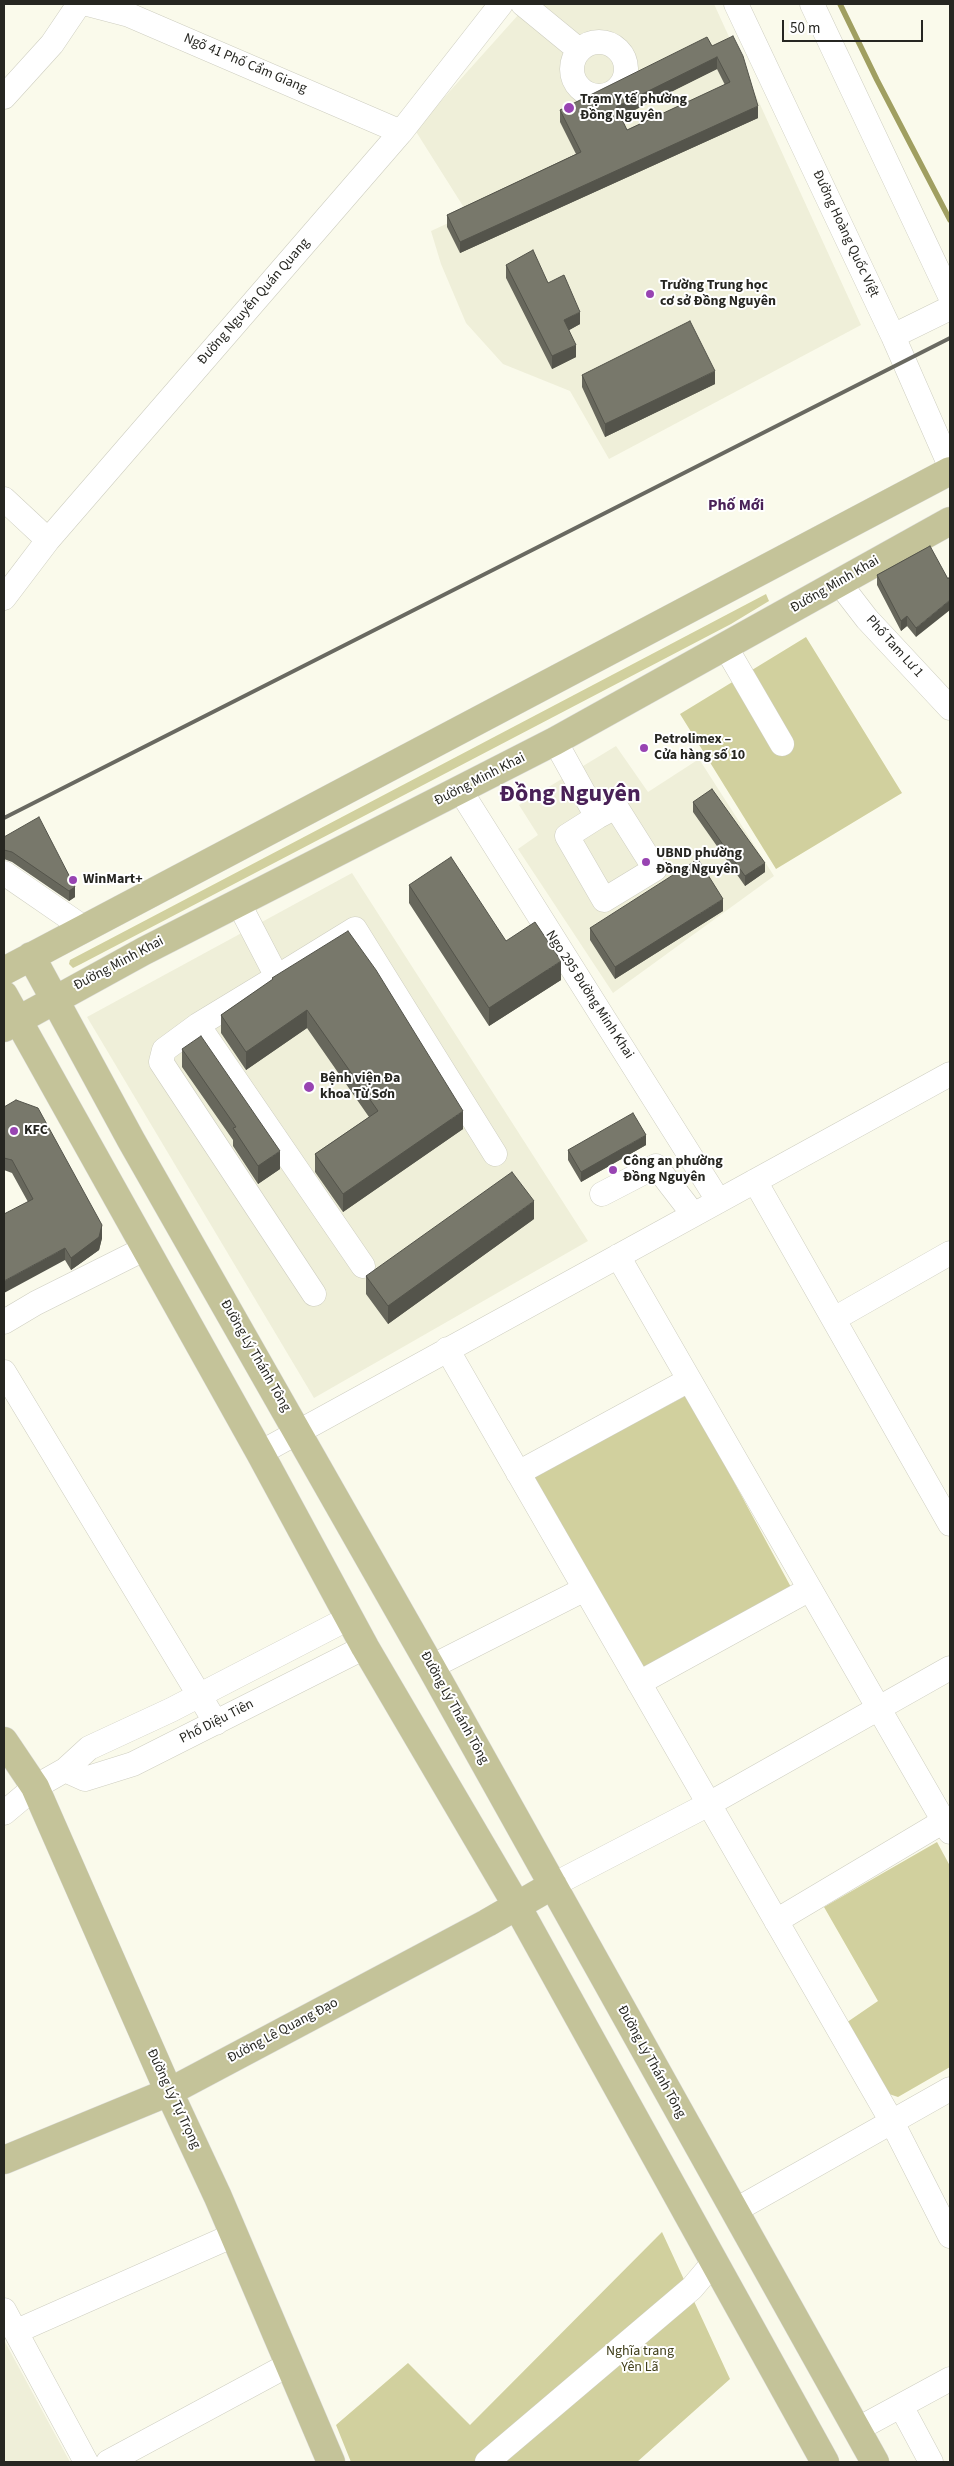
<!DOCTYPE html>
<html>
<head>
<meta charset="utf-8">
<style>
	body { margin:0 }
	#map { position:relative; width:954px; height:2466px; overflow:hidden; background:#fafaeb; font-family:"Source Sans 3",sans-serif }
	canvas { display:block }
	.frame { position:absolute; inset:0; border:5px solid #262621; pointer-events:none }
	.scale { position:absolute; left:782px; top:20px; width:141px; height:22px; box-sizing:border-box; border:2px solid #262621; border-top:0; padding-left:6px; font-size:15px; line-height:18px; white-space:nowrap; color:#262621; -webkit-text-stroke:4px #fff; paint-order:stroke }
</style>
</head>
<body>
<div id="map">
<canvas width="954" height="2466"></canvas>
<div class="frame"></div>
<div class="scale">50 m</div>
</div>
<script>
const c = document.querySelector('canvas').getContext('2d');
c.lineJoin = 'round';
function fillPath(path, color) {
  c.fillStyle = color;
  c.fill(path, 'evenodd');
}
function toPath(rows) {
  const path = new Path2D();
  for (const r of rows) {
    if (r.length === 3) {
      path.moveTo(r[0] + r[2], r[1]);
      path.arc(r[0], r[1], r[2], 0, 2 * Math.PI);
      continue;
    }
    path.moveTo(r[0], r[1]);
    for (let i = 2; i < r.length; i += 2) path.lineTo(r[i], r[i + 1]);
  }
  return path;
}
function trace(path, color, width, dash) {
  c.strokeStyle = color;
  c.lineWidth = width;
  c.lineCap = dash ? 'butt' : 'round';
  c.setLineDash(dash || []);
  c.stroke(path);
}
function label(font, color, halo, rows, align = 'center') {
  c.font = font + ' "Source Sans 3",sans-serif';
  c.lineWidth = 4;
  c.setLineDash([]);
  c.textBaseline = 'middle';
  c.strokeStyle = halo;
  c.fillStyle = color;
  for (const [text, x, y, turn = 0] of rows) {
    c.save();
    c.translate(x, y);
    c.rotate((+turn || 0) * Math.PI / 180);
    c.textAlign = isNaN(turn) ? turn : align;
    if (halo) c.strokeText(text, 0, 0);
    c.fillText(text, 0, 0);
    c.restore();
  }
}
fillPath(toPath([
	[528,4,714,4,861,325,609,459,570,391,503,364,466,323,441,264,431,231,468,214,415,130],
	[616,746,648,792,699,759,774,876,613,993,518,849,538,835,519,805],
	[352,873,588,1241,314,1398,87,1017],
	[4,2340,70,2462,4,2462]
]), '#efefd9');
fillPath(toPath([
	[766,594,769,601,731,624,81,964,73,968,69,964,70,960],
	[806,637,902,793,776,869,680,714],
	[687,1395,792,1589,638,1672,533,1477],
	[937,1842,950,1866,950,2067,898,2097,880,2091,840,2027,878,2001,824,1907],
	[662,2232,730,2379,637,2462,351,2462,336,2425,408,2363,470,2425]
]), '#d1d09e');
trace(toPath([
	[840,4,877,80,950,220]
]), '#a09f61', 5.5);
const minor = toPath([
	[87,4,129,15,401,132],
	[523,4,579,50],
	[736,4,893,336,950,466],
	[812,4,950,296],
	[599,69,27],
	[4,97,52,44,79,4],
	[893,336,950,308],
	[4,499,48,540],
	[840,584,867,619,950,708],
	[4,598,48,540,401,132,501,4],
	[725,646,782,744],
	[555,741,597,817,567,836,604,900,655,869,616,807,597,817],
	[460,790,718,1200],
	[4,873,84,928],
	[238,902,277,977,355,929,495,1154],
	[277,977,198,1025,164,1050,161,1062,314,1294],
	[198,1025,363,1266],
	[755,1181,950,1524],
	[602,1194,656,1166,693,1214],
	[618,1256,950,1832],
	[834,1319,950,1253],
	[4,1322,36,1303,146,1248],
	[447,1349,892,2122,950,2236],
	[4,1372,216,1723],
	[260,1453,950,1074],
	[518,1473,689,1380],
	[431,1667,585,1589],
	[639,1683,810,1589],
	[65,1770,85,1779,133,1764,365,1647],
	[4,1813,35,1787,65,1770,89,1748,171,1710,349,1618],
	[553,1885,709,1804,950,1668],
	[776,1921,944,1821],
	[734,2211,950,2089],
	[4,2310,86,2462],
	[17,2331,234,2235],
	[901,2406,931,2462],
	[856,2430,950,2379],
	[108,2462,290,2364],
	[487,2462,692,2288,714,2262]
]);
const major = toPath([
	[31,956,131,1140,431,1667,875,2462],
	[4,971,950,471],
	[4,995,260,1453,365,1647,517,1906,825,2462],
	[4,1028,144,951,555,741,950,521],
	[4,1741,35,1787,169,2092,218,2197,331,2462],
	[4,2160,169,2092,487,1923,553,1885]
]);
trace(minor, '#cecec0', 25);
trace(major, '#dcdcdb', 29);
trace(minor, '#fff', 24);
trace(major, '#c4c399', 28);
trace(toPath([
	[4,818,950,338]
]), '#696961', 4);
fillPath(toPath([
	[712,46,758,118,460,253,447,227,447,215,576,154,560,122,560,110],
	[717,69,725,85,627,130,621,117],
	[506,265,548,283,580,324,569,330,576,357,552,369,506,278],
	[582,375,715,384,605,437,582,387],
	[930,546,916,637,907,626,901,631,877,585,877,575],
	[693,802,765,872,745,886,693,812],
	[4,837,75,887,75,897,69,901,12,862,4,859],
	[409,885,506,941,561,980,489,1026,409,903],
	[723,911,615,979,590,940,590,928],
	[272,978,463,1129,343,1212,315,1172,315,1154,369,1117,307,1028,246,1070,221,1033,221,1015,272,980],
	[182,1049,280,1169,258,1184,233,1146,233,1140,182,1067],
	[4,1107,102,1238,99,1250,71,1270,65,1260,28,1202,12,1173,4,1170],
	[646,1145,581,1182,568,1160,568,1150],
	[534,1219,388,1324,366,1294,366,1276]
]), '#67675c');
fillPath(toPath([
	[717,57,717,69,616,119,616,107],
	[758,106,758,118,460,253,460,242],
	[580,312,580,324,564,333,564,320],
	[576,345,576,357,552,369,552,356],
	[715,371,715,384,605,437,605,424],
	[950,600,950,610,916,637,916,628],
	[907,616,907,626,901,631,901,621],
	[765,863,765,872,745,886,745,876],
	[75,887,75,897,69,901,69,891],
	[723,899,723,911,615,979,615,967],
	[561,961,561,980,489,1026,489,1008],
	[307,1010,307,1028,246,1070,246,1052],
	[463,1111,463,1129,343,1212,343,1194],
	[646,1135,646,1145,581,1182,581,1172],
	[280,1151,280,1169,258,1184,258,1166],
	[534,1201,534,1219,388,1324,388,1306],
	[102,1225,102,1238,99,1250,71,1270,71,1258],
	[65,1248,65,1260,4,1293,4,1281]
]), '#54544b');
const building = toPath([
	[733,36,743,56,758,106,460,242,447,215,581,152,560,110,707,37,712,46,733,36],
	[717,57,730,82,627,130,616,107,717,57],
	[533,250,548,283,564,275,580,312,564,320,576,345,552,356,506,265,533,250],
	[690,321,715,371,605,424,582,375,690,321],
	[930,546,948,579,950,576,950,600,916,628,907,616,901,621,877,575,930,546],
	[712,789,765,863,745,876,693,802,712,789],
	[39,817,75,887,69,891,12,852,4,850,4,837,39,817],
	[451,857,506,941,535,922,561,961,489,1008,409,885,451,857],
	[698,859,723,899,615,967,590,928,698,859],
	[348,931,376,970,463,1111,343,1194,315,1154,378,1111,307,1010,246,1052,221,1015,273,979,272,978,348,931],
	[201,1036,280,1151,258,1166,233,1128,236,1127,182,1049,201,1036],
	[16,1100,38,1108,102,1225,99,1237,71,1258,65,1248,4,1281,4,1214,33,1199,12,1160,4,1158,4,1107,16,1100],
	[633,1113,646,1135,581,1172,568,1150,633,1113],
	[512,1172,534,1201,388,1306,366,1276,512,1172]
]);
fillPath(building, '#78786b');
trace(building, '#54544b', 1);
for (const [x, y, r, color] of [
	[569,108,6,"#9844b2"],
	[650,294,5,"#9844b2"],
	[644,748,5,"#9844b2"],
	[646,862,5,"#9844b2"],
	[73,880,5,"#9844b2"],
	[309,1087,6,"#9844b2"],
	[14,1131,5,"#9844b2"],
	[613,1170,5,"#9844b2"]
]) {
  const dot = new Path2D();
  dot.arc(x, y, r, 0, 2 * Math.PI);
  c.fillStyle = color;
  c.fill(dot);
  trace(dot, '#fff', 2);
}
label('14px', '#262621', '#fff', [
	["Ngõ 41 Phố Cẩm Giang",245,64,23],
	["Đường Hoàng Quốc Việt",845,234,65],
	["Đường Nguyễn Quán Quang",254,302,-49],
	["Đường Minh Khai",835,585,-30],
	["Phố Tam Lư 1",894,647,48],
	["Đường Minh Khai",480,780,-27],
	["Đường Minh Khai",119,964,-28],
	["Ngo 295 Đường Minh Khai",589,995,57],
	["Đường Lý Thánh Tông",255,1356,60],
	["Đường Lý Thánh Tông",454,1708,61],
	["Phố Diệu Tiên",217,1722,-27],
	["Đường Lê Quang Đạo",283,2031,-28],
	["Đường Lý Thánh Tông",651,2062,61],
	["Đường Lý Tự Trọng",173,2099,65]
]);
label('bold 14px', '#262621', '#fff', [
	["Trạm Y tế phường",580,100],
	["Đồng Nguyên",580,116],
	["Trường Trung học",660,286],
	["cơ sở Đồng Nguyên",660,302],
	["Petrolimex –",654,740],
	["Cửa hàng số 10",654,756],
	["UBND phường",656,854],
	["Đồng Nguyên",656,870],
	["WinMart+",83,880],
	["Bệnh viện Đa",320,1079],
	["khoa Từ Sơn",320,1095],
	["KFC",24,1131],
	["Công an phường",623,1162],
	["Đồng Nguyên",623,1178]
], 'left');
label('14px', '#3f3d18', '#fff', [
	["Nghĩa trang",640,2352],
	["Yên Lã",640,2368]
]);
label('bold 16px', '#492157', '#fff', [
	["Phố Mới",736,506]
]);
label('bold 24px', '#492157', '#fff', [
	["Đồng Nguyên",570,796]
]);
</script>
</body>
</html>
